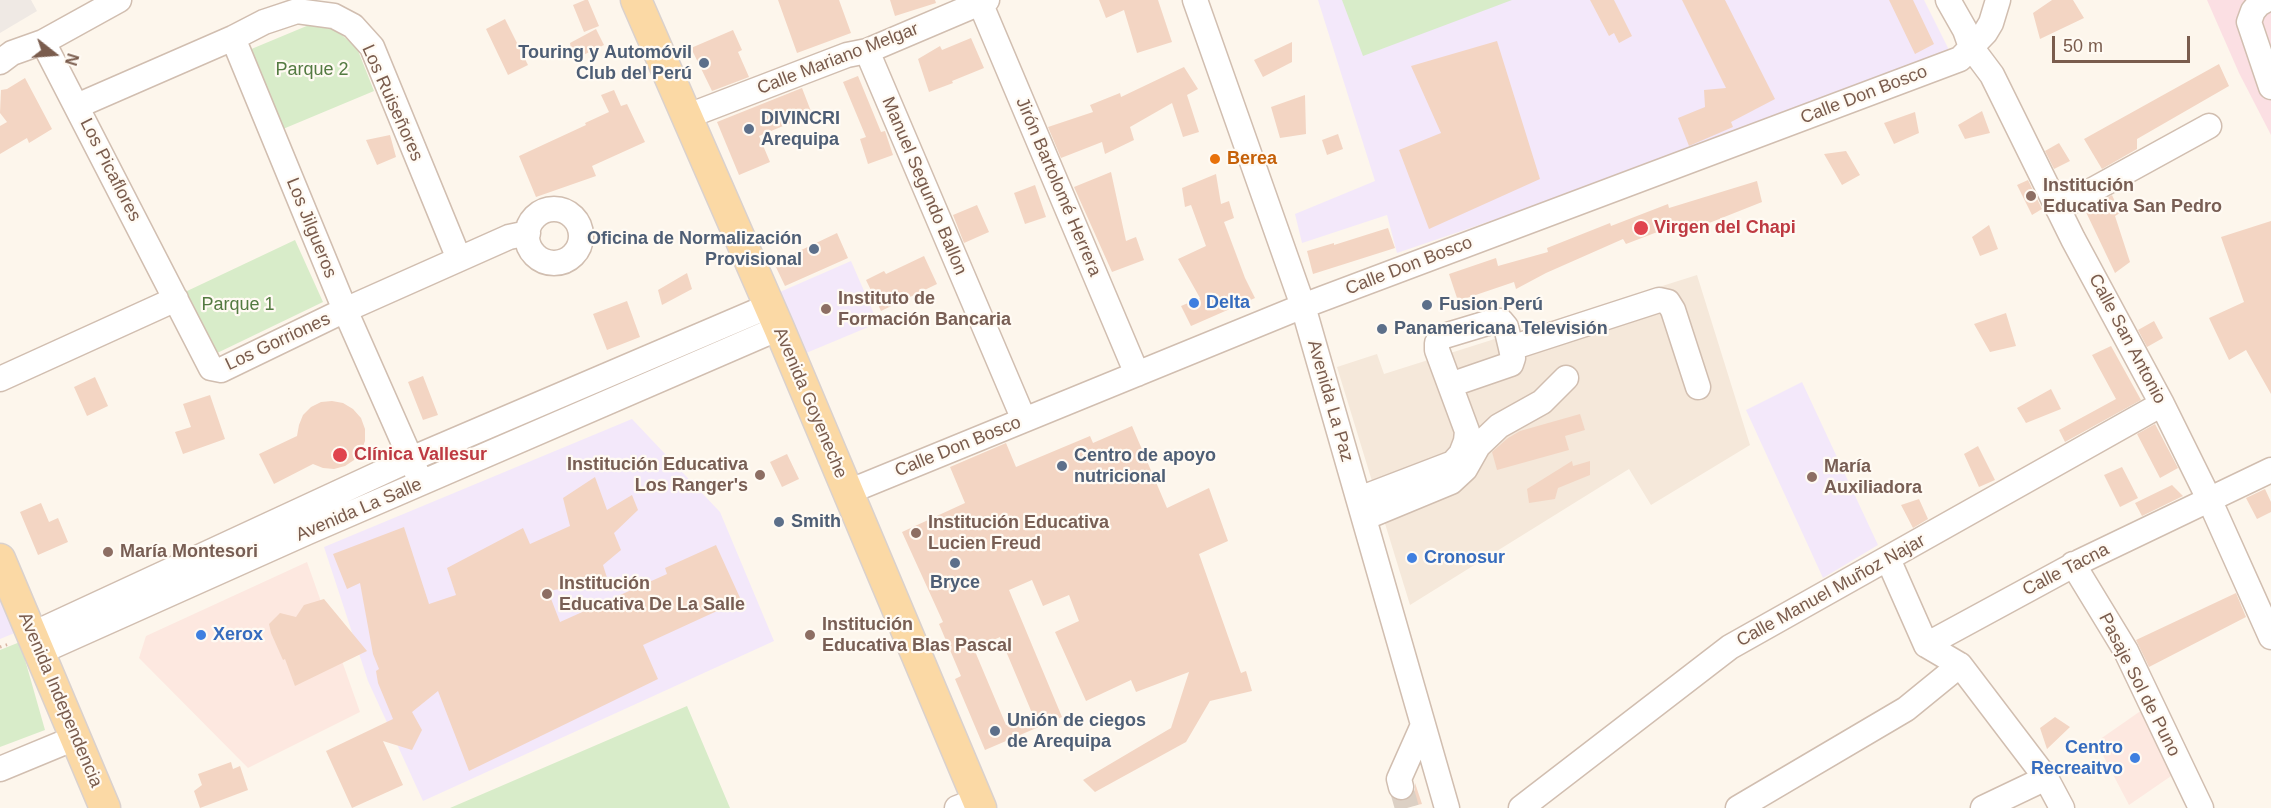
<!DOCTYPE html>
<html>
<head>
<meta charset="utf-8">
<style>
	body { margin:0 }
	#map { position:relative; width:2271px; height:808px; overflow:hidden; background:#fdf6ec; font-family:Helvetica,sans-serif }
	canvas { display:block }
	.north { position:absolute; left:24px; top:24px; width:60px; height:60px; -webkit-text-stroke:4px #fffaf3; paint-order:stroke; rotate:107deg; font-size:16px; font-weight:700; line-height:24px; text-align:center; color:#7a5c4d }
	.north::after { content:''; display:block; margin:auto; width:21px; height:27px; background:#7a5c4d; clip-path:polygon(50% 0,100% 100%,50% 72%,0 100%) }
	.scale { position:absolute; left:2052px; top:36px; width:138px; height:27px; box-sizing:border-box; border:3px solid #7a5c4d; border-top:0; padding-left:8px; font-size:18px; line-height:21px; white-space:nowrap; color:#7a5c4d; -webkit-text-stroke:4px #fffaf3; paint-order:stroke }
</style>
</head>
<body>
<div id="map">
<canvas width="2271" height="808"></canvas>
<div class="north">N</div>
<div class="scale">50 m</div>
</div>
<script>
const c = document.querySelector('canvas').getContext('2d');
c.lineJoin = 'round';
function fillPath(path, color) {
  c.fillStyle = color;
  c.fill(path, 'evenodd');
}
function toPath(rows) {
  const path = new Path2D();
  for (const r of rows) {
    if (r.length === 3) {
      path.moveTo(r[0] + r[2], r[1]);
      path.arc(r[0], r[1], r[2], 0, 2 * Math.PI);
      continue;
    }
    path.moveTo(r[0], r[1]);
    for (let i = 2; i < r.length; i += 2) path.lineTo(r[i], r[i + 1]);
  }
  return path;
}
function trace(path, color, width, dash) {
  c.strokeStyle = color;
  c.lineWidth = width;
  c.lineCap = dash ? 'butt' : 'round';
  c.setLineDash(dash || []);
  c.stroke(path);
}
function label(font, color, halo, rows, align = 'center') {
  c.font = font + ' Helvetica,sans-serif';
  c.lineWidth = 4.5;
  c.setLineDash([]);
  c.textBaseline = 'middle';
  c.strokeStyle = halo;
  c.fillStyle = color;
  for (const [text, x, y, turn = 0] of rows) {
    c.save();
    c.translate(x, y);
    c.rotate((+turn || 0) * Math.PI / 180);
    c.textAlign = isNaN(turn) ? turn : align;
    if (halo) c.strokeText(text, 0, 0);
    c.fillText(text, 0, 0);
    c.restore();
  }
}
fillPath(toPath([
	[1697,275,1750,445,1651,505,1629,469,1410,605,1337,367,1377,354,1384,374]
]), '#f5e8da');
fillPath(toPath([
	[307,562,360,712,248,768,139,658,146,636],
	[2142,710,2174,774,2129,805,2096,742]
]), '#fde8e0');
fillPath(toPath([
	[0,0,31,0,37,11,0,33]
]), '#efe9e4');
fillPath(toPath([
	[1318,0,1924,0,1950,52,1766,127,1397,253,1387,215,1302,243,1295,214,1375,181],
	[851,261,878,323,799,356,773,295],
	[1802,382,1878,545,1823,578,1746,410],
	[632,419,720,512,774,641,423,801,368,681,324,547],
	[0,595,17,632,0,639]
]), '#f3e8fa');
fillPath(toPath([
	[2207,0,2271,0,2271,135,2239,73]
]), '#fbdfe3');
fillPath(toPath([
	[1342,0,1512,0,1363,56],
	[309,25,336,30,357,48,374,91,283,129,249,50],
	[295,240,323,302,213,355,185,292],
	[20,642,45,730,0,747,0,650],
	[687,706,730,808,450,808]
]), '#d8ecc9');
fillPath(toPath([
	[585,0,588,0,599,26,584,32,573,5],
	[778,0,839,0,851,33,797,53],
	[890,0,935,0,936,3,895,16],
	[1099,0,1158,0,1172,42,1137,53,1124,10,1106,18],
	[1590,0,1614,0,1632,36,1619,43,1614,33,1609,36],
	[1682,0,1725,0,1775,99,1731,122,1733,127,1689,146,1678,118,1705,107,1704,90,1726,88],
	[1889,0,1913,0,1934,44,1915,54],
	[2052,0,2073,0,2084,18,2040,39,2033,13],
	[505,19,528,65,508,75,486,29],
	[596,29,604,45,573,60,570,43],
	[733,30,742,50,738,52,749,77,712,91,691,48],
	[971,38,984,68,952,81,953,83,929,92,918,59,940,46,942,50],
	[1497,41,1540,179,1429,229,1399,150,1441,133,1411,66],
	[1292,42,1292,62,1263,77,1254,60],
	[2219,64,2229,86,2137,139,2137,149,2102,169,2084,139],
	[1184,67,1198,89,1187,95,1199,132,1183,137,1172,103,1130,127,1134,140,1105,154,1102,142,1061,158,1048,127,1093,112,1090,105,1120,93,1121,97],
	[858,76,881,132,885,131,893,155,868,164,860,139,866,137,843,82],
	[25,78,52,129,29,143,27,138,0,154,0,126,7,122,0,113,1,90,7,89],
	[802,88,812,114,759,136,770,162,739,175,717,122],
	[614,90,621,106,627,104,645,142,592,166,596,176,536,197,519,156,586,125,585,123,609,112,601,95],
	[1305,95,1306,134,1280,138,1271,107],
	[1982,111,1990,133,1965,139,1958,125],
	[1915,112,1919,133,1894,144,1884,123],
	[1338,134,1343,149,1327,155,1322,140],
	[390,135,396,157,377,165,366,140],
	[2059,143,2070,161,2054,169,2045,151],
	[1846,151,1860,175,1842,185,1824,154],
	[1111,172,1126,241,1136,237,1144,260,1112,272,1074,187],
	[1216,174,1221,204,1229,201,1234,218,1224,222,1245,278,1255,298,1191,326,1181,306,1200,298,1178,259,1206,246,1191,205,1185,207,1182,188],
	[2028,180,2042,209,2032,215,2017,185],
	[1757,181,1762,202,1689,231,1686,221,1626,244,1623,239,1546,273,1516,289,1514,282,1458,301,1449,274,1496,258,1498,266,1548,252,1547,248,1610,223,1611,226,1668,204,1669,208],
	[1035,185,1046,217,1025,224,1014,193],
	[2112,195,2120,213,2115,216,2130,262,2115,273,2085,210],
	[977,205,989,232,964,243,953,215],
	[2271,221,2271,394,2246,350,2229,360,2209,318,2244,302,2221,237],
	[1989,225,1998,249,1980,256,1972,237],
	[1388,228,1395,248,1313,274,1307,251,1334,243,1334,245],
	[837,233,848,258,785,286,774,263],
	[924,256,937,284,881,311,866,280,884,271,886,274],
	[687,273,692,289,662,305,658,290],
	[627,301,640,337,607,350,593,314],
	[2006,313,2016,346,1990,352,1974,324],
	[2154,321,2163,338,2147,347,2138,330],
	[2111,346,2141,400,2065,442,2059,430,2116,399,2092,355],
	[423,376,438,415,423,420,408,382],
	[95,377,108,406,87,416,74,387],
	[2051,389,2061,409,2026,423,2017,408],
	[210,395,225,439,183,454,175,432,191,427,183,404],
	[332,401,343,403,353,409,361,418,365,429,365,441,361,452,354,460,345,466,334,469,323,468,313,464,274,484,259,454,297,436,299,425,303,415,311,407,321,402],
	[1580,414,1585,430,1565,436,1569,450,1497,470,1492,452,1508,438,1520,431],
	[2155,424,2178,468,2160,478,2137,434],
	[1132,426,1167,508,1209,488,1228,541,1199,554,1241,673,1246,671,1252,691,1210,701,1186,742,1095,792,1083,780,1171,728,1189,672,1136,692,1131,680,1086,701,1055,632,1079,621,1069,595,1043,606,1032,580,1009,590,1062,717,985,750,955,679,961,676,939,624,943,622,902,532,965,503,950,467,1006,443,1016,467,1090,436,1093,443],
	[1000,637,1032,713,1006,725,974,649],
	[1978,446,1995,480,1979,487,1964,454],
	[787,454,799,479,782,487,770,462],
	[1572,461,1573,466,1590,461,1590,475,1558,488,1555,499,1529,503,1527,489],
	[2122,467,2138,498,2120,507,2104,475],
	[595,477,607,510,632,495,638,510,614,533,621,550,603,565,608,581,548,591,560,622,667,574,665,568,716,545,741,600,643,645,658,679,469,771,438,691,412,712,422,730,412,750,383,741,403,785,352,808,326,751,393,719,378,683,376,671,379,669,373,654,360,583,347,589,333,554,404,527,429,604,456,595,447,568,523,528,530,544,570,526,563,498],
	[2172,485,2183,496,2142,516,2135,503],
	[2265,489,2271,502,2271,512,2257,519,2246,498],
	[1919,499,1928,519,1913,528,1901,505],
	[41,503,49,522,58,518,68,542,38,555,20,512],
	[2236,593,2246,617,2149,667,2136,640],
	[324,599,367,651,295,686,285,659,283,660,271,633,269,624,280,613,296,617,304,605],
	[2055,717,2070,727,2047,749,2040,728],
	[231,762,233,769,240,766,248,790,200,808,194,791,202,785,198,774],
	[1415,783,1422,804,1402,808,1400,801,1411,797,1415,790]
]), '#f3d5c3');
trace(toPath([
	[1401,787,1407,808]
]), '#dcd0c4', 24, [24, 12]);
const minor = toPath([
	[979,0,1137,374],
	[1195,0,1303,306,1447,808],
	[1948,0,1965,30,1971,47,1992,75,2073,239,2162,404,2209,499,2271,637],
	[2266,0,2259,4,2253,11,2249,22,2271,87],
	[233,38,345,310,417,473],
	[43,42,211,368,221,370,345,310,509,237,528,233],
	[867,51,1024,420],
	[0,62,12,53,43,42,119,0],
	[77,106,233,38,264,22,297,11,334,16,353,26,372,47,459,259],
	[688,116,847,55,867,51,987,0],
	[2058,209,2209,126],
	[554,236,27],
	[1511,348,1659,300,1668,302,1673,310,1698,387],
	[0,379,176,299],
	[848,492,1303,306,1960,59,1985,33,1991,23,1998,0],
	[1359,499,1453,463,1461,454,1466,441,1467,431,1437,350,1437,343,1441,337,1494,321,1501,321,1506,327,1511,348,1513,358,1511,364,1450,385],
	[1364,518,1451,482,1465,469,1478,446,1499,426,1542,402,1566,378],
	[1888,559,1926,645,1960,665,2046,778,2062,808],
	[2073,564,2126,651,2201,808],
	[33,634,411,459,769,306],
	[1926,645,2079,562,2271,470],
	[40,652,308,532,779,328],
	[0,769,75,738],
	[1401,787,1399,779,1423,725],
	[957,808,978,800],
	[1521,808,1730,647,2162,404],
	[1738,808,1906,709,1960,665],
	[1983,808,2046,778]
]);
const major = toPath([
	[636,0,779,328,981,808],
	[0,559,105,808]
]);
trace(minor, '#d1beb0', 27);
trace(major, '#dad1cd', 33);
trace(toPath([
	[0,647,9,644]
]), '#d9b8a5', 3, [1.5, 4.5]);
trace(minor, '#fff', 24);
trace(major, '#fbd9a5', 30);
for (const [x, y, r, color] of [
	[704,63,6,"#5c6f8a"],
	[749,129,6,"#5c6f8a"],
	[1215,159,6,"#e8710a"],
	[2031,196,6,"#8d6e63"],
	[1641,228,8,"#e0444e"],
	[814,249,6,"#5c6f8a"],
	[1194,303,6,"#3f7fe0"],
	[1427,305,6,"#5c6f8a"],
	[826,309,6,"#8d6e63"],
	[1382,329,6,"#5c6f8a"],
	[340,455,8,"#e0444e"],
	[1062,466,6,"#5c6f8a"],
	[760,475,6,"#8d6e63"],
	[1812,477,6,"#8d6e63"],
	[779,522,6,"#5c6f8a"],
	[916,533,6,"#8d6e63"],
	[108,552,6,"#8d6e63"],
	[1412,558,6,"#3f7fe0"],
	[955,563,6,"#5c6f8a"],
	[547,594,6,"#8d6e63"],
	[201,635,6,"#3f7fe0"],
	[810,635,6,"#8d6e63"],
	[995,731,6,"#5c6f8a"],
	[2135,758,6,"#3f7fe0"]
]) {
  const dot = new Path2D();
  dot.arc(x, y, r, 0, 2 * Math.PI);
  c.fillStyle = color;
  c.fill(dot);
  trace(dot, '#fffaf3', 2);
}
label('bold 18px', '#4e5e75', '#fffaf3', [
	["Touring y Automóvil",692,53,"right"],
	["Club del Perú",692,74,"right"],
	["DIVINCRI",761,119],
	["Arequipa",761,140],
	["Oficina de Normalización",802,239,"right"],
	["Provisional",802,260,"right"],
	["Fusion Perú",1439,305],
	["Panamericana Televisión",1394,329],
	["Centro de apoyo",1074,456],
	["nutricional",1074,477],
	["Smith",791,522],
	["Bryce",955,583,"center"],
	["Unión de ciegos",1007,721],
	["de Arequipa",1007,742]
], 'left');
label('18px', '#7a5c4d', '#fffaf3', [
	["Calle Mariano Melgar",838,59,-21],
	["Calle Don Bosco",1864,95,-21],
	["Los Ruiseñores",392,103,66],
	["Los Picaflores",110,170,63],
	["Manuel Segundo Ballon",924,186,67],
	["Jirón Bartolomé Herrera",1058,187,67],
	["Los Jilgueros",311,228,68],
	["Calle Don Bosco",1409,266,-21],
	["Calle San Antonio",2127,339,62],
	["Los Gorriones",278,342,-25],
	["Avenida La Paz",1330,401,74],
	["Avenida Goyeneche",810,403,67],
	["Calle Don Bosco",958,447,-22],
	["Avenida La Salle",359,510,-23],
	["Calle Tacna",2066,570,-27],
	["Calle Manuel Muñoz Najar",1831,591,-29],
	["Pasaje Sol de Puno",2139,685,63],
	["Avenida Independencia",60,700,67]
]);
label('18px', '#537a41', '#fffaf3', [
	["Parque 2",312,70],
	["Parque 1",238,305]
]);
label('bold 18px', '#c56008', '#fffaf3', [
	["Berea",1227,159]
], 'left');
label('bold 18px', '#785e54', '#fffaf3', [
	["Institución",2043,186],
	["Educativa San Pedro",2043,207],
	["Instituto de",838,299],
	["Formación Bancaria",838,320],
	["Institución Educativa",748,465,"right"],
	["Los Ranger's",748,486,"right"],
	["María",1824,467],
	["Auxiliadora",1824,488],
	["Institución Educativa",928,523],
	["Lucien Freud",928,544],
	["María Montesori",120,552],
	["Institución",559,584],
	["Educativa De La Salle",559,605],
	["Institución",822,625],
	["Educativa Blas Pascal",822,646]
], 'left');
label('bold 18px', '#be3a42', '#fffaf3', [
	["Virgen del Chapi",1654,228],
	["Clínica Vallesur",354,455]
], 'left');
label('bold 18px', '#366cbe', '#fffaf3', [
	["Delta",1206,303],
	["Cronosur",1424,558],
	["Xerox",213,635],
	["Centro",2123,748,"right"],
	["Recreaitvo",2123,769,"right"]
], 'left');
</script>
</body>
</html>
